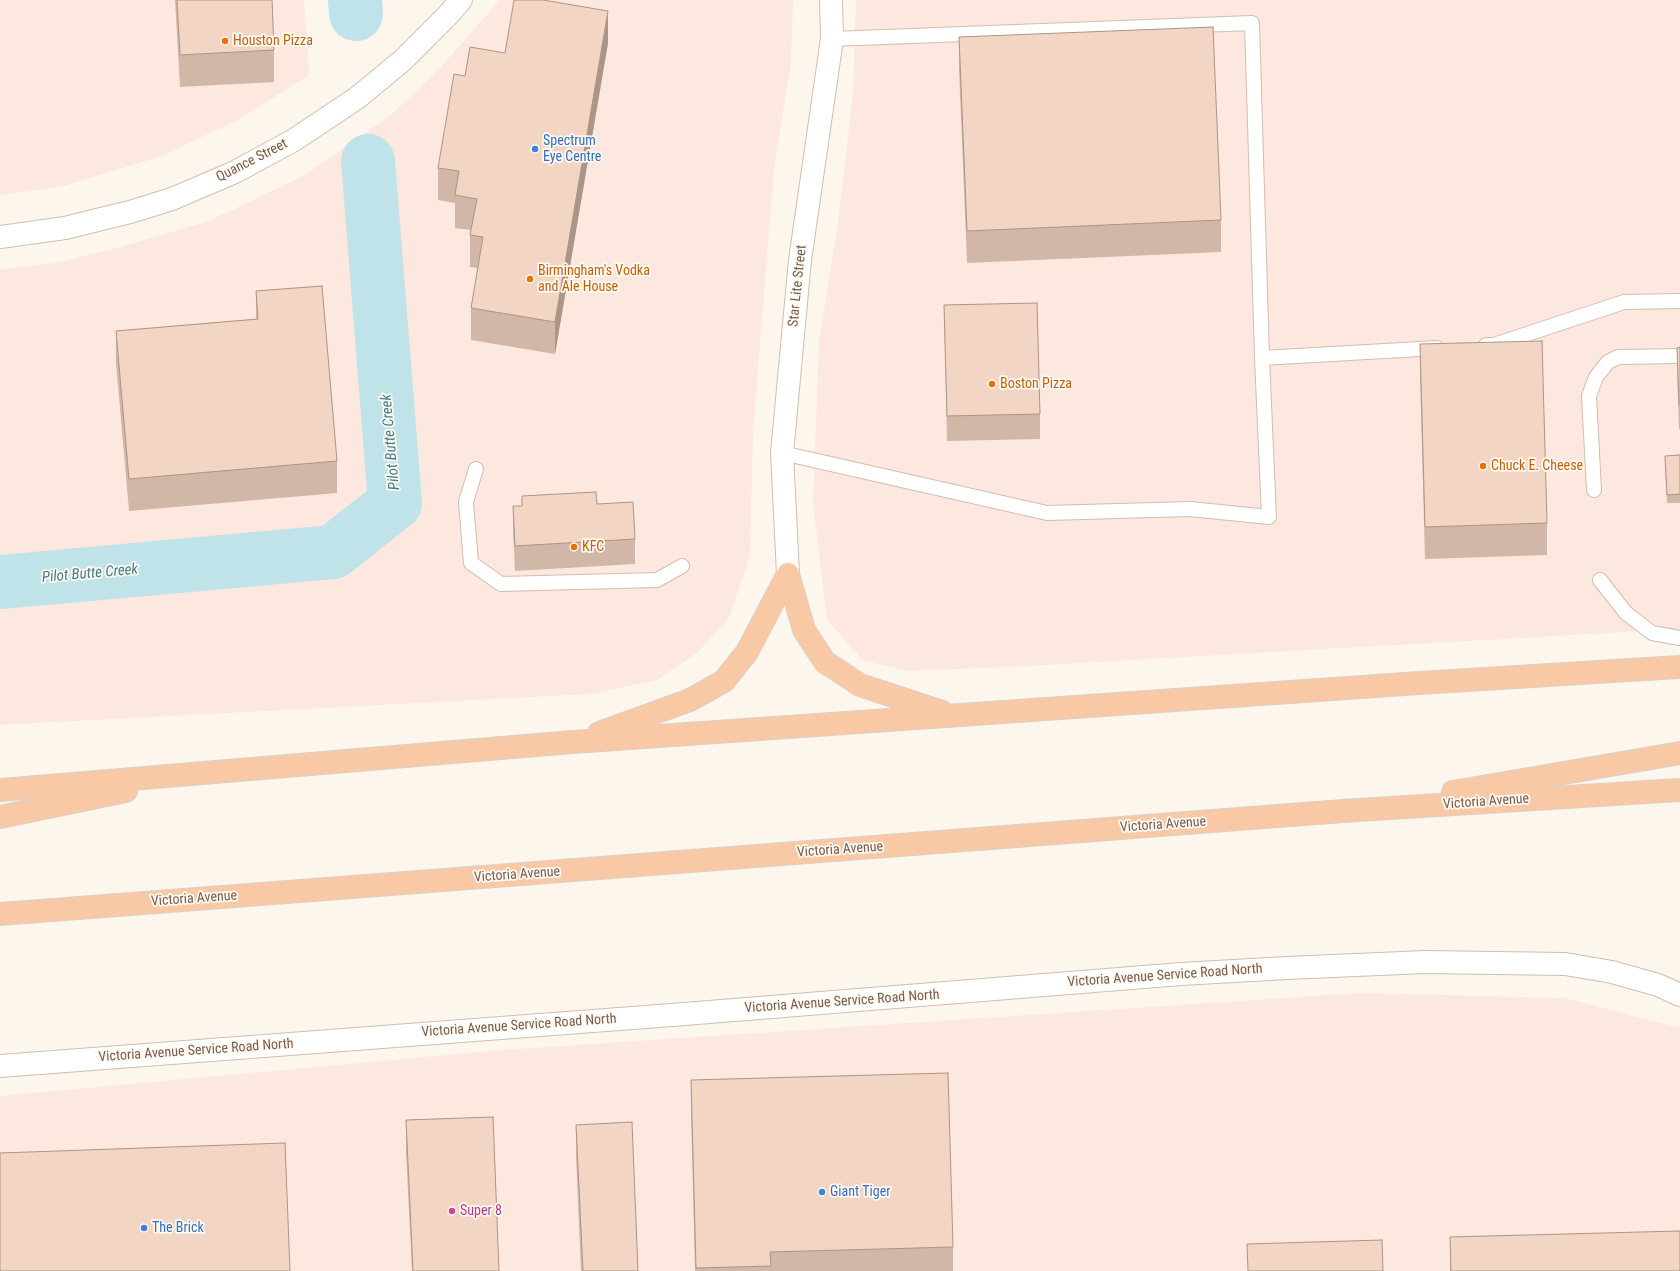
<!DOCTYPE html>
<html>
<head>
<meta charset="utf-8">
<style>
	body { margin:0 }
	canvas { display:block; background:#fdf6ec }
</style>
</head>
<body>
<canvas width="1680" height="1271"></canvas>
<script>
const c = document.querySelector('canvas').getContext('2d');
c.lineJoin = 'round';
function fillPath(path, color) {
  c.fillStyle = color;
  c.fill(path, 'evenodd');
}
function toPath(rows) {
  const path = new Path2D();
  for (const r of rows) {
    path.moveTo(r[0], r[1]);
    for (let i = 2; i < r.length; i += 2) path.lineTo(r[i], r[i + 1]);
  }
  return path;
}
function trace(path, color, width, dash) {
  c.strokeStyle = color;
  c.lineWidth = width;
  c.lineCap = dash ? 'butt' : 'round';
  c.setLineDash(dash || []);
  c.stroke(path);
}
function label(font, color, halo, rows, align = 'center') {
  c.font = font + ' "Roboto Condensed",sans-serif';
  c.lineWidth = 3.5;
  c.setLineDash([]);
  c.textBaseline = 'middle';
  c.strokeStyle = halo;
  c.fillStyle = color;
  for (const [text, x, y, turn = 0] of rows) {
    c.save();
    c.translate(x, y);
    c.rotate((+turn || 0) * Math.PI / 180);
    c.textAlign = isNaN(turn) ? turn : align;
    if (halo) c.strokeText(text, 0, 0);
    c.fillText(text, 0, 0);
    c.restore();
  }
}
fillPath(toPath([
	[0,0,304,0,309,75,240,119,162,156,60,187,0,195],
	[500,0,793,0,791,62,774,169,753,432,750,556,728,620,698,652,657,680,591,694,0,725,0,269,55,263,120,247,209,221,305,175,391,115,438,70],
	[856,0,1680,0,1680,629,1008,667,907,671,863,660,827,620,813,503,819,341,838,223,853,93],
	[1359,993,1565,998,1680,1028,1680,1271,0,1271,0,1096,501,1050]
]), '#fde8e0');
trace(toPath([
	[355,0,356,14],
	[0,582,333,552,395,503,368,161]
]), '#bfe3e8', 54);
const service = toPath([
	[1486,345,1494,345,1624,302,1680,301],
	[1262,358,1437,348],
	[782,453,1047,513,1190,509,1269,517,1262,358,1252,23,832,39],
	[476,469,466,502,471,563,501,584,657,580,682,566],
	[1594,490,1589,396,1596,377,1608,362,1618,357,1680,356],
	[1600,580,1626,613,1652,633,1680,638]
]);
const minor = toPath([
	[788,574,782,453,800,260,832,39,831,0]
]);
const tertiary = toPath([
	[0,237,65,228,130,212,172,199,235,172,294,140,357,98,403,60,448,15,461,0],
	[0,1066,672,1015,1181,974,1287,968,1425,962,1565,964,1612,972,1658,985,1680,995]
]);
const trunk = toPath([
	[788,574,804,630,825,662,860,685,942,712],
	[599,733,690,700,724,681,747,652,788,574],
	[0,790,573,742,1419,683,1680,667],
	[1453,792,1680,753],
	[0,817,126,791],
	[0,914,1343,811,1680,790]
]);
trace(service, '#d1beb0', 16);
trace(minor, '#d1beb0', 24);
trace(tertiary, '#d1beb0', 24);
trace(trunk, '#dad1cd', 24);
trace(service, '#fff', 14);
trace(minor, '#fff', 22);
trace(tertiary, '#fff', 22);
trace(trunk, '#f9c8a4', 22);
fillPath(toPath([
	[175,0,272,0,274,50,274,82,180,87],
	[959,37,1221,220,1221,252,967,263,959,70],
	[608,43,555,354,471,340,471,308,478,268,470,267,470,235,471,230,455,228,455,203,438,200,438,168,465,76,505,53],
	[256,291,337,461,337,493,129,511,116,363,116,331,256,319],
	[944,305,1040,414,1040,439,947,441],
	[1420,344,1547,523,1547,555,1425,559,1420,376],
	[1680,347,1680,429,1679,429,1677,372,1677,348],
	[1680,455,1680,503,1667,503,1665,464],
	[522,496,597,504,635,539,635,564,515,571,513,531,513,506,522,506],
	[691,1080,953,1247,953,1271,695,1271,691,1112],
	[406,1120,499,1271,412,1271,406,1152],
	[576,1125,638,1271,581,1271,576,1157],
	[1450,1237,1680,1271,1450,1271]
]), '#d1b7a8');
fillPath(toPath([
	[608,11,608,43,555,354,555,322]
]), '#aa9588');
const building = toPath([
	[177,0,272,0,274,50,180,55,177,0],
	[514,0,543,0,608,11,555,322,471,308,483,237,470,235,477,199,455,195,459,171,438,168,454,74,465,76,470,47,505,53,514,0],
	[1213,27,1221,220,967,231,959,37,1213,27],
	[322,286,337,461,129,479,116,331,258,319,256,291,322,286],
	[1037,303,1040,414,947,416,944,305,1037,303],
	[1542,341,1547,523,1425,527,1420,344,1542,341],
	[1680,347,1680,404,1679,404,1677,348,1680,347],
	[1680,455,1680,494,1667,495,1665,456,1680,455],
	[596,492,597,504,633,502,635,539,515,546,513,506,522,506,522,496,596,492],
	[948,1073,953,1247,770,1252,771,1266,696,1268,691,1080,948,1073],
	[493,1117,499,1271,413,1271,406,1120,493,1117],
	[632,1122,638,1271,583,1271,576,1125,632,1122],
	[285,1143,290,1271,0,1271,0,1153,285,1143],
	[1680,1231,1680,1271,1451,1271,1450,1237,1680,1231],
	[1382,1240,1383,1271,1248,1271,1247,1244,1382,1240]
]);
fillPath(building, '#f3d5c3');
trace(building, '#aa9588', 1);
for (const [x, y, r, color] of [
	[225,41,4,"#e8710a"],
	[535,149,4,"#3f7fe0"],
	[530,279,4,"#e8710a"],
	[992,384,4,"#e8710a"],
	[1483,466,4,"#e8710a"],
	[574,547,4,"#e8710a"],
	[822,1192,4,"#3f7fe0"],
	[452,1211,4,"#d1479c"],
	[144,1228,4,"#3f7fe0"]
]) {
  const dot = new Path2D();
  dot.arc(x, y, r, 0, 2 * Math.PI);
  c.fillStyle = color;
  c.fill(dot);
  trace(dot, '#fffaf3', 1.5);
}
label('14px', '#c56008', '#fffaf3', [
	["Houston Pizza",233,41],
	["Birmingham's Vodka",538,271],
	["and Ale House",538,287],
	["Boston Pizza",1000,384],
	["Chuck E. Cheese",1491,466],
	["KFC",582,547]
], 'left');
label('14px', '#366cbe', '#fffaf3', [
	["Spectrum",543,141],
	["Eye Centre",543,157],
	["Giant Tiger",830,1192],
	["The Brick",152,1228]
], 'left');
label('14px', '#7a5c4d', '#fffaf3', [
	["Quance Street",252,161,-27],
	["Star Lite Street",798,286,-84],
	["Victoria Avenue",1486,802,-4],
	["Victoria Avenue",1163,825,-4],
	["Victoria Avenue",840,850,-4],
	["Victoria Avenue",517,875,-4],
	["Victoria Avenue",194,899,-4],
	["Victoria Avenue Service Road North",1165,976,-4],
	["Victoria Avenue Service Road North",842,1002,-4],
	["Victoria Avenue Service Road North",519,1026,-4],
	["Victoria Avenue Service Road North",196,1051,-4]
]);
label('14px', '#b23c85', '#fffaf3', [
	["Super 8",460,1211]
], 'left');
label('italic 15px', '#437c86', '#fffaf3', [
	["Pilot Butte Creek",391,442,-95],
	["Pilot Butte Creek",90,574,-5]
]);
</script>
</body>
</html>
